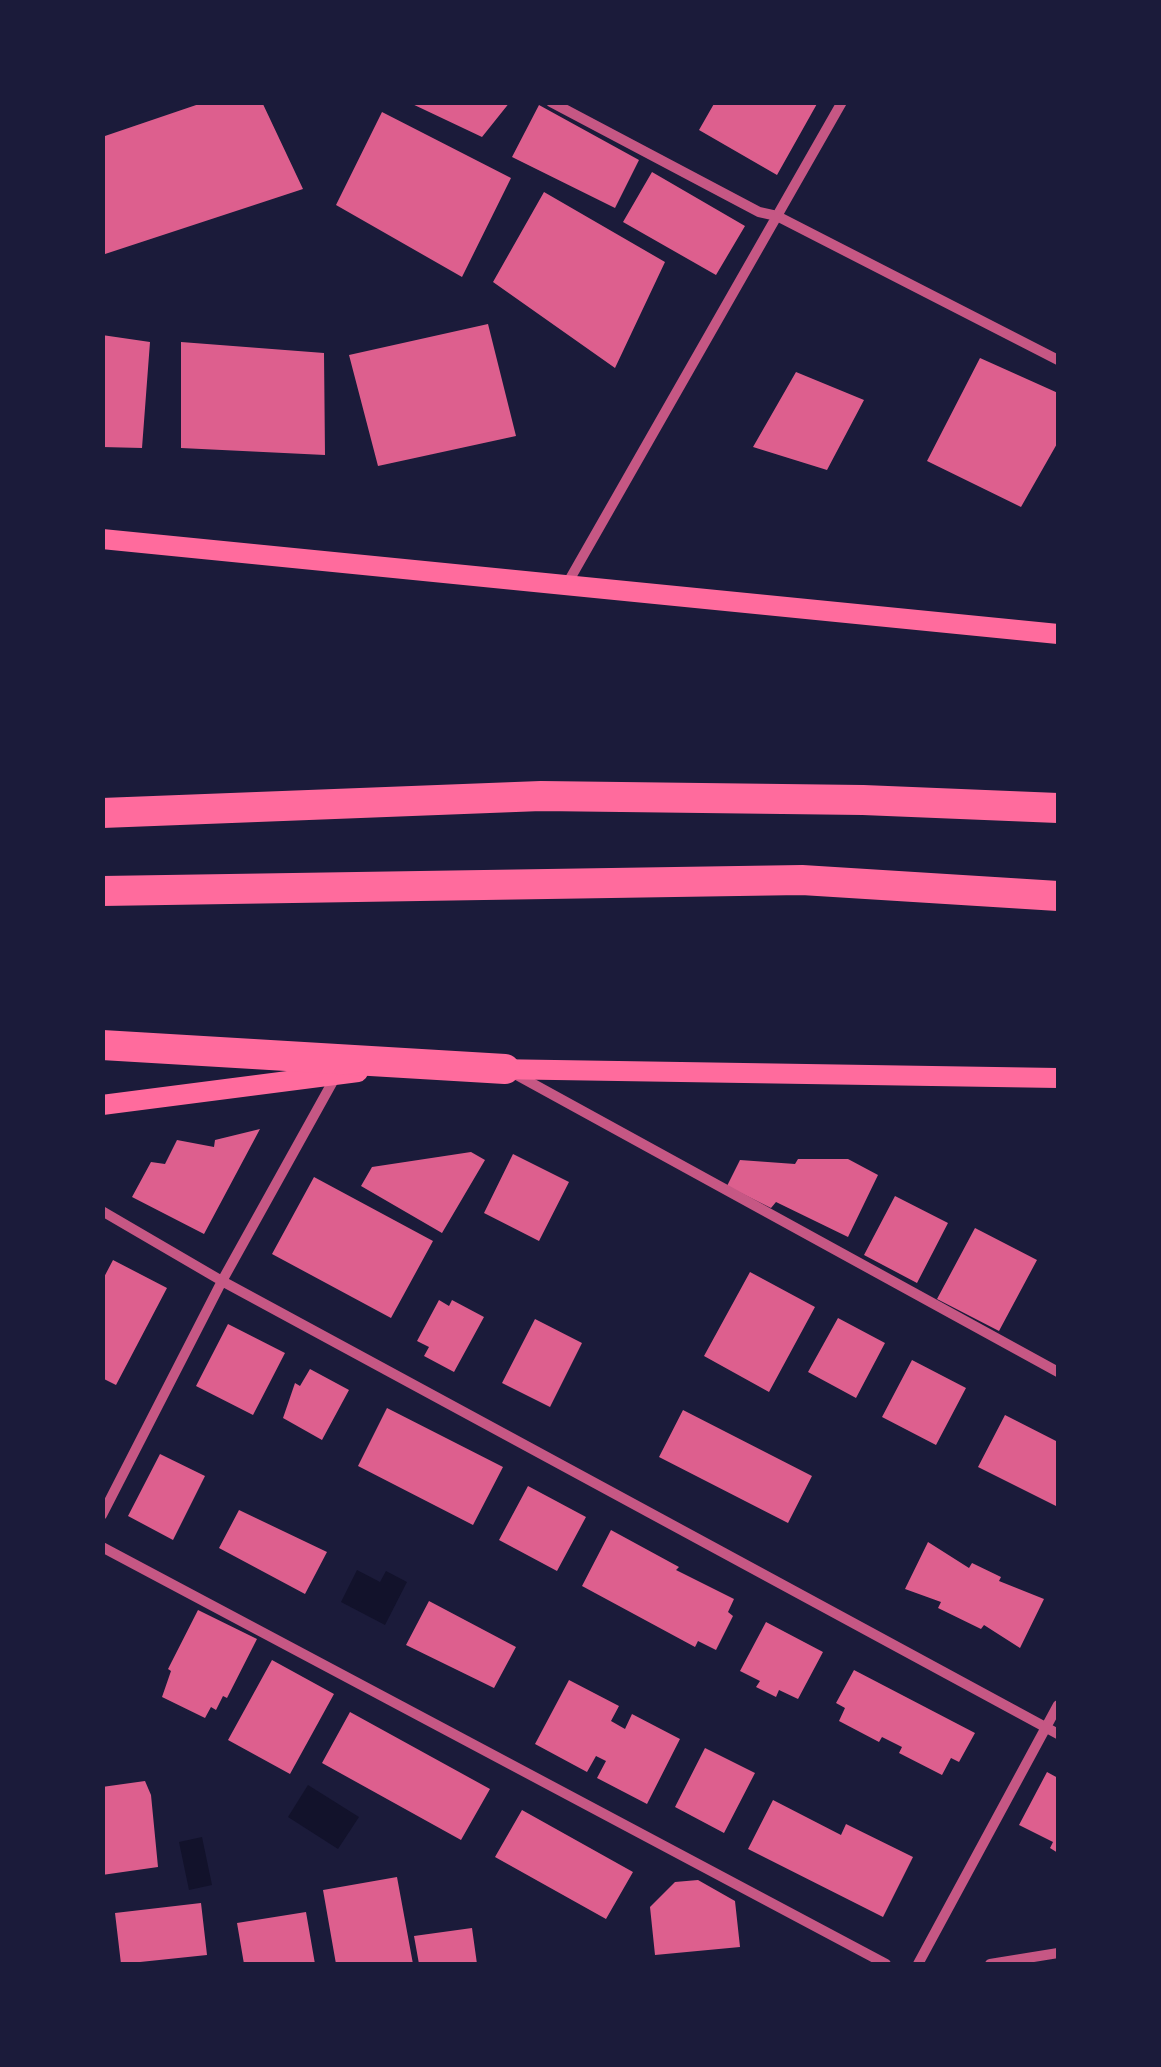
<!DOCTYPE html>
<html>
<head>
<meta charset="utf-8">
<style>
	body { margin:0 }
	#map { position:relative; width:1161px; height:2067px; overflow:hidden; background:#1b1b3a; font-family:"DejaVu Sans",sans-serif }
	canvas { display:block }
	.frame { position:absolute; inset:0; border:105px solid #1b1b3a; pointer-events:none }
</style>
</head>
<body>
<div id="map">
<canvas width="1161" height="2067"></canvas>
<div class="frame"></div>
</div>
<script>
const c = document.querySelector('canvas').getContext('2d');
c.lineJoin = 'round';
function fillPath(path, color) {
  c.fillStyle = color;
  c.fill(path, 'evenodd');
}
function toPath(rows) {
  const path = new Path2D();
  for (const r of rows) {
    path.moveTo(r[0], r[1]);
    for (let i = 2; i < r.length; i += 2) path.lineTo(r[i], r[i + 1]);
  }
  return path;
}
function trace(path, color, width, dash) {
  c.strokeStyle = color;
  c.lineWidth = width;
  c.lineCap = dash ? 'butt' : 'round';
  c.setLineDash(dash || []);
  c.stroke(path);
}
fillPath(toPath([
	[357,1570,380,1582,386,1571,407,1582,385,1625,341,1602],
	[308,1785,359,1817,338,1849,288,1817],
	[202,1837,212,1885,189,1890,179,1842]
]), '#12122b');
fillPath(toPath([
	[205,102,262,102,303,189,102,255,102,137],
	[408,102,510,102,482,137],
	[715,102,818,102,777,175,699,130],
	[539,105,639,160,615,208,512,157],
	[382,112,511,178,462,277,336,205],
	[652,172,745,226,716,275,623,222],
	[544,192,665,262,615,368,493,282],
	[488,324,516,436,378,466,349,355],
	[102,335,150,342,142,448,102,447],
	[181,342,324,353,325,455,181,448],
	[980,358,1058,393,1058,442,1021,507,927,461],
	[796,372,864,400,827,470,753,447],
	[260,1129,204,1234,132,1197,151,1162,165,1164,177,1140,214,1147,215,1140],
	[471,1152,485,1160,442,1233,361,1186,372,1167],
	[513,1154,569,1182,539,1241,484,1213],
	[798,1159,848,1159,878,1175,848,1237,776,1202,771,1208,727,1186,740,1160,795,1164],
	[314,1177,433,1241,391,1318,272,1254],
	[895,1196,948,1223,917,1283,864,1255],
	[975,1228,1037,1260,999,1331,937,1299],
	[113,1260,167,1288,116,1385,102,1378,102,1281],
	[750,1272,815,1307,769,1392,704,1356],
	[439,1300,449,1306,452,1300,484,1317,454,1372,424,1356,429,1347,417,1341],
	[838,1318,885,1343,856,1398,808,1372],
	[535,1319,582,1343,550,1407,502,1383],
	[228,1324,285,1353,253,1415,196,1386],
	[912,1360,966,1388,936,1445,882,1417],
	[310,1369,349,1390,322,1440,283,1418,295,1383,300,1386],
	[387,1408,503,1467,473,1525,358,1466],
	[683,1410,812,1476,788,1523,659,1457],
	[1005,1415,1058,1442,1058,1507,978,1467],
	[160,1454,205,1476,173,1540,128,1516],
	[528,1486,586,1517,557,1571,499,1540],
	[239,1510,327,1552,305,1594,219,1548],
	[611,1530,679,1567,676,1570,734,1599,728,1612,733,1616,716,1650,698,1641,695,1647,582,1586],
	[928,1542,969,1568,972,1563,1001,1577,999,1581,1044,1599,1020,1648,984,1625,981,1629,938,1608,941,1602,905,1589],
	[429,1601,516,1647,494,1688,406,1645],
	[198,1610,257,1639,227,1698,223,1696,216,1710,211,1707,205,1718,162,1697,171,1671,168,1669],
	[766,1622,823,1652,798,1699,779,1690,776,1697,756,1687,760,1681,740,1671],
	[272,1660,334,1694,290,1774,228,1740],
	[854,1670,975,1733,959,1762,951,1758,942,1775,899,1753,902,1747,882,1737,879,1742,839,1721,845,1708,836,1703],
	[569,1680,619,1706,611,1721,625,1729,632,1714,680,1739,647,1804,597,1778,606,1761,596,1756,587,1772,535,1744],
	[350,1712,490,1789,461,1840,322,1763],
	[705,1748,755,1773,724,1833,675,1807],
	[1047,1772,1058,1778,1058,1853,1050,1848,1053,1842,1019,1825],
	[145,1781,151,1795,158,1867,102,1875,102,1787],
	[773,1800,841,1835,846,1824,913,1857,883,1917,748,1849],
	[522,1810,633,1872,606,1919,495,1857],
	[397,1877,413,1964,336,1964,323,1890],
	[698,1880,735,1901,740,1947,655,1955,650,1907,675,1882],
	[201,1903,207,1955,121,1964,115,1913],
	[306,1912,315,1964,244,1964,237,1923],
	[472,1928,477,1964,419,1964,414,1936]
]), '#dd5f8e');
trace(toPath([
	[551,102,759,212,777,216,1058,360],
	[567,584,842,102],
	[515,1074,1058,1372],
	[102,1211,222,1281,1058,1734],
	[102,1515,222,1281,337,1074],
	[102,1547,886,1964],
	[918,1964,1058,1705],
	[990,1964,1058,1953]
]), '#c65784', 10);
trace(toPath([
	[102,539,1058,634],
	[492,1069,1058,1078],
	[102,1105,358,1072]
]), '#ff6b9d', 20);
trace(toPath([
	[102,813,541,796,863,800,1058,808],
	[102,891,802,880,1058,896],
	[102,1045,505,1069]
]), '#ff6b9d', 30);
</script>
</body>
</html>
